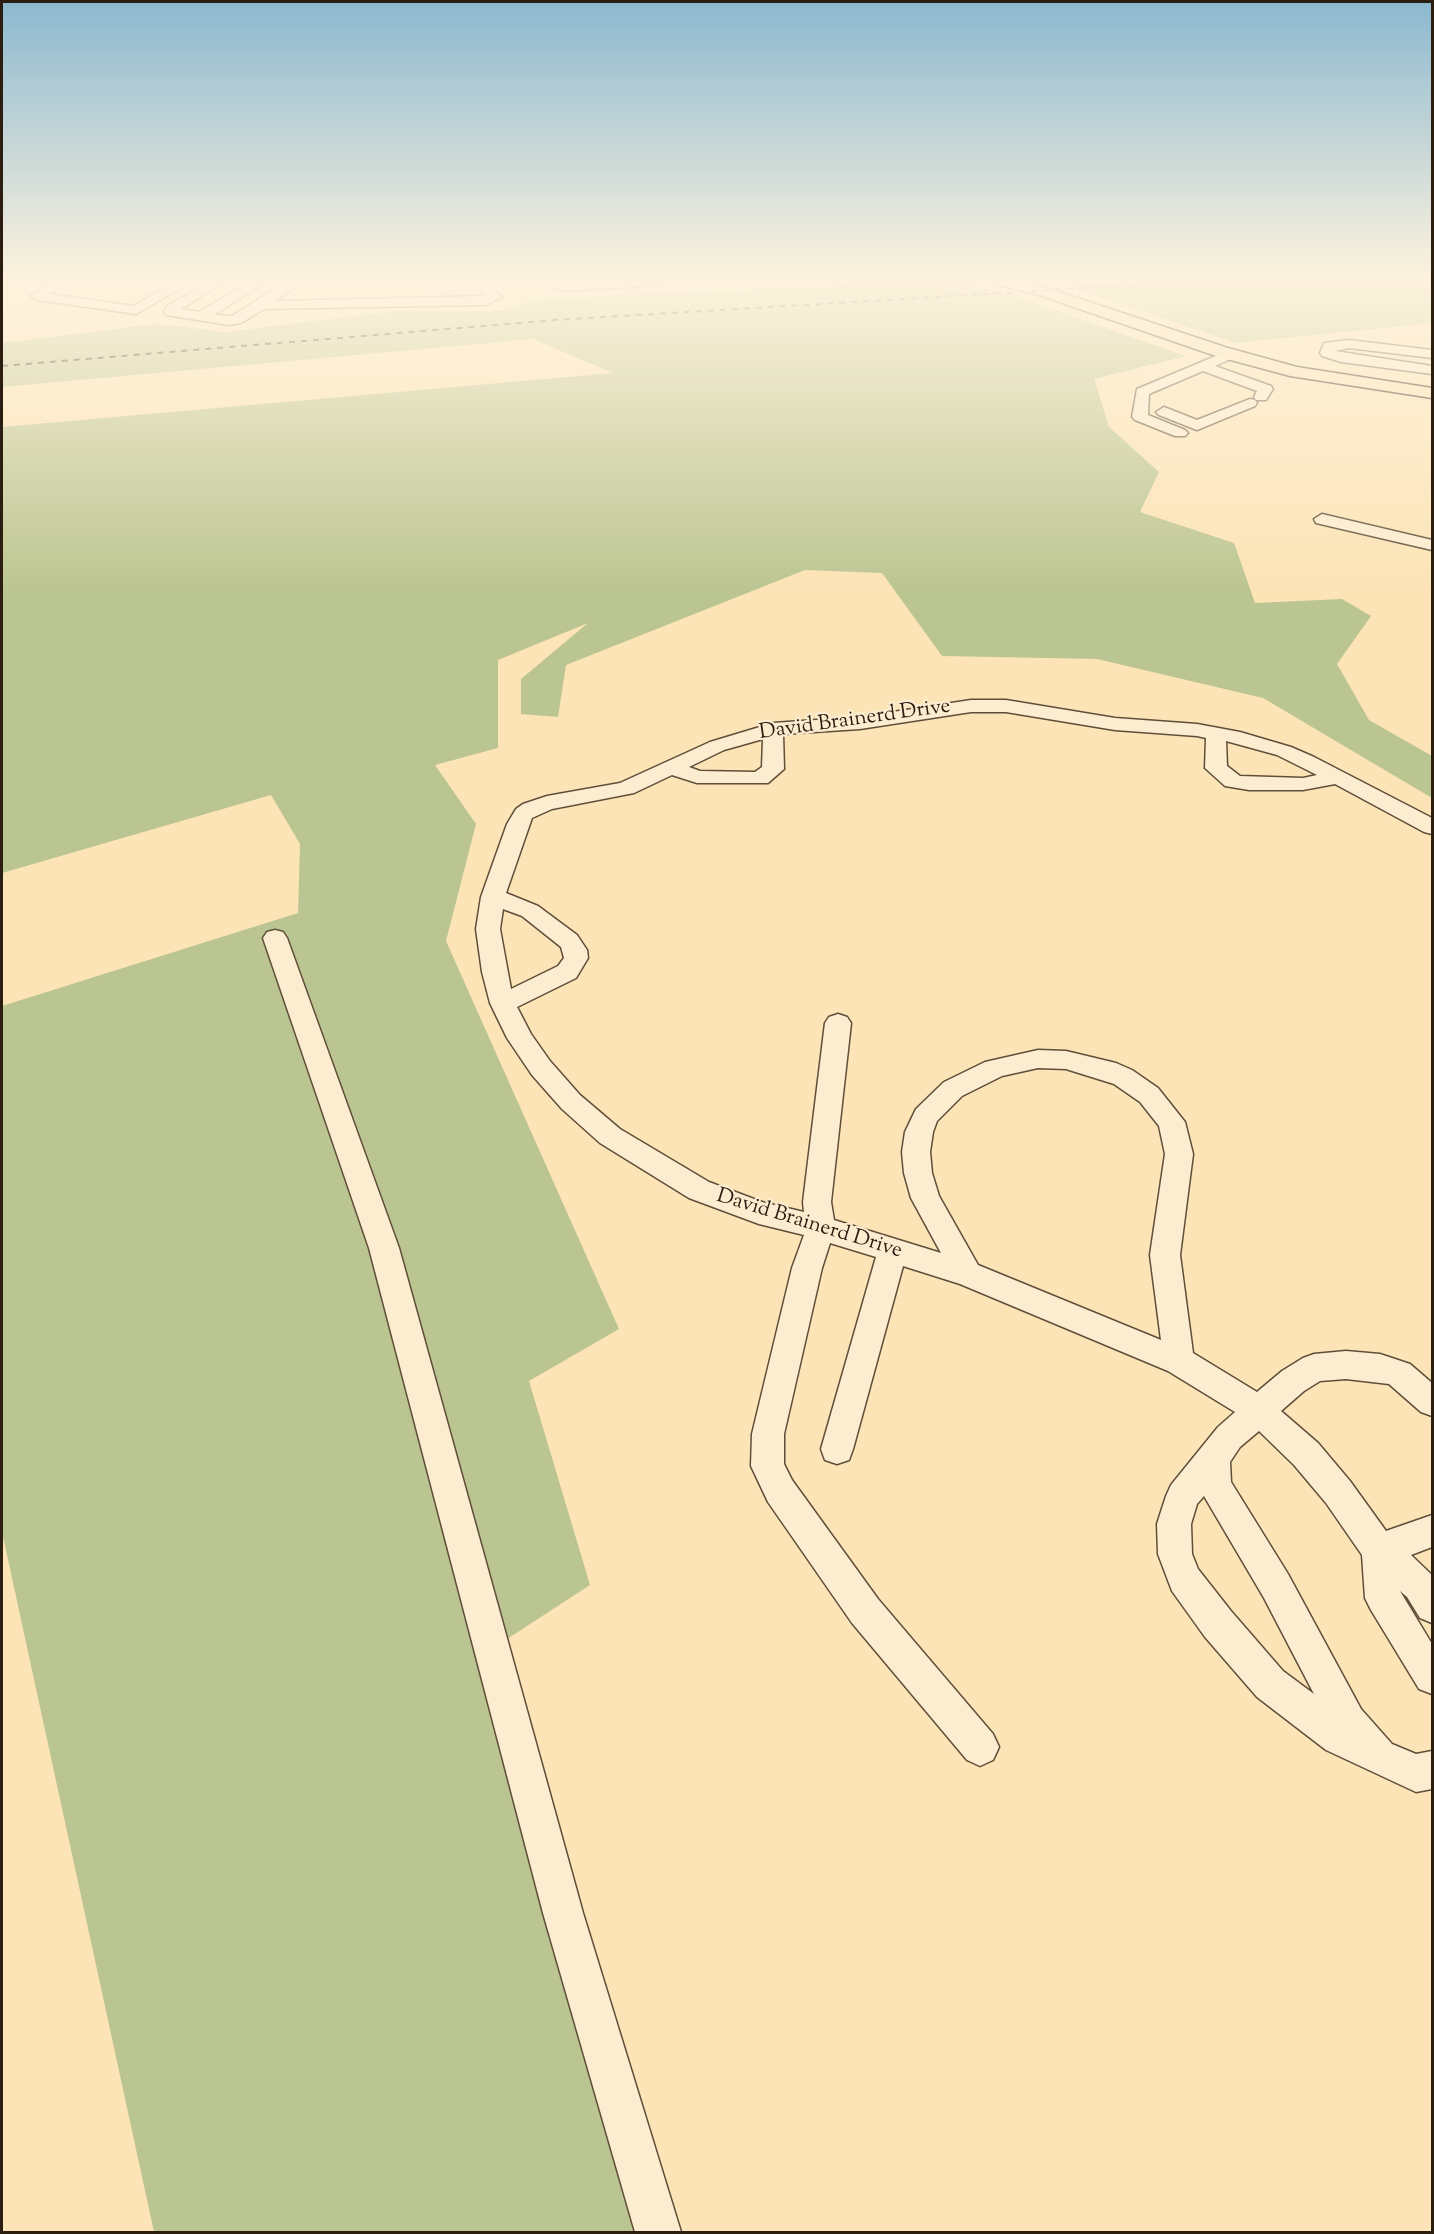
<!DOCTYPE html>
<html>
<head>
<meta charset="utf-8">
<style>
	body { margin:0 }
	#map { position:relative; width:1434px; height:2234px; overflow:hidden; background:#fce4b6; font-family:"Sorts Mill Goudy",serif }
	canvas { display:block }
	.frame { position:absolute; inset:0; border:3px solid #2b1d10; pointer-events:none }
</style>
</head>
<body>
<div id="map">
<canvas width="1434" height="2234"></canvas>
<div class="frame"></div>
</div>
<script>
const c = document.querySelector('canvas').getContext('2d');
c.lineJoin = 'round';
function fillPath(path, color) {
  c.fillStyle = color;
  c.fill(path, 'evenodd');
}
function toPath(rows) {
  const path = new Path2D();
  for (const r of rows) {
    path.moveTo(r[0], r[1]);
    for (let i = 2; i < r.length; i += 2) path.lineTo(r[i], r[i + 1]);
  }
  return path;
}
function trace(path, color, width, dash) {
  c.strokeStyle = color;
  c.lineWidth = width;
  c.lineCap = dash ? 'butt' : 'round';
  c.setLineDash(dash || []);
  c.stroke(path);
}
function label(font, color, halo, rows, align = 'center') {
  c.font = font + ' "Sorts Mill Goudy",serif';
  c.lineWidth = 4.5;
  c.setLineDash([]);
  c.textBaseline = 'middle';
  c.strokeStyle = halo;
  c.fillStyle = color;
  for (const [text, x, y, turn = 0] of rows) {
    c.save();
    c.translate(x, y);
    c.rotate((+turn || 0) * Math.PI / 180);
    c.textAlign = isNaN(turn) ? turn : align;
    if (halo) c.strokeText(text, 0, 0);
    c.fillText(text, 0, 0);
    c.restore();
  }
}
fillPath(toPath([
	[894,281,962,281,1034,303,1186,356,1094,379,1109,427,1159,472,1140,512,1234,543,1255,603,1342,599,1371,616,1337,664,1369,720,1432,756,1432,798,1263,698,1097,659,942,656,882,573,805,570,566,665,558,717,521,714,521,679,588,623,498,660,498,748,435,765,476,824,446,941,619,1329,529,1381,590,1585,484,1654,649,2232,154,2232,2,1532,2,1006,298,913,300,844,271,795,2,873,2,427,613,373,533,339,2,387,2,343,156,324,226,332,396,311,501,311,534,300],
	[1053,281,1432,281,1432,323,1235,343]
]), '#bbc591');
const minor = toPath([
	[54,281,71,281,50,294,134,306,177,281,193,281,136,314,37,300,30,296,54,281],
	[210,281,226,281,181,309,199,312,251,281,267,281,214,315,232,316,287,281,302,281,276,301,486,296,472,281,486,281,502,297,486,305,264,309,241,323,229,325,166,315,164,312,167,306,210,281],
	[549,281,567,283,665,281,659,285,567,291,549,287,548,284,549,281],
	[1349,340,1432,350,1432,358,1349,348,1335,351,1432,366,1432,374,1341,362,1322,356,1320,353,1324,343,1349,340],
	[1230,350,1237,354,1235,357,1215,366,1271,386,1273,389,1266,400,1256,400,1254,397,1257,391,1203,371,1149,394,1148,415,1185,430,1188,433,1185,436,1175,436,1135,420,1132,417,1137,389,1230,350],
	[1250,399,1255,400,1257,403,1255,406,1197,430,1159,415,1156,412,1164,407,1197,420,1250,399],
	[1322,514,1432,540,1432,550,1316,523,1314,519,1322,514],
	[971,700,1006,700,1115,718,1197,724,1240,732,1291,747,1314,757,1432,818,1432,834,1424,832,1335,784,1303,790,1249,790,1225,786,1205,768,1206,738,1197,736,1115,730,1006,712,971,712,860,729,783,734,784,769,768,783,697,783,672,775,634,793,552,809,532,818,506,893,538,906,577,935,587,950,588,958,576,978,517,1007,531,1034,550,1061,580,1095,620,1129,709,1182,762,1202,804,1212,803,1202,825,1023,829,1017,838,1014,847,1017,851,1023,831,1202,834,1220,941,1253,911,1198,904,1173,902,1152,905,1132,916,1109,944,1082,985,1062,1038,1050,1066,1051,1116,1063,1132,1070,1158,1088,1185,1122,1193,1154,1180,1255,1193,1353,1257,1392,1282,1371,1303,1358,1314,1354,1346,1351,1380,1354,1410,1364,1432,1383,1432,1416,1421,1412,1389,1384,1346,1379,1320,1381,1304,1391,1281,1411,1318,1443,1350,1481,1386,1531,1432,1515,1432,1547,1411,1555,1432,1575,1432,1623,1420,1618,1407,1597,1400,1591,1432,1644,1432,1694,1419,1689,1371,1610,1365,1598,1362,1555,1326,1503,1294,1465,1259,1431,1240,1447,1230,1462,1231,1482,1288,1574,1361,1709,1392,1744,1416,1754,1432,1751,1432,1789,1416,1792,1326,1750,1257,1697,1205,1637,1172,1591,1158,1554,1157,1524,1166,1496,1171,1485,1218,1427,1235,1412,1168,1371,960,1284,903,1266,853,1449,849,1460,837,1464,825,1460,821,1449,876,1257,830,1243,822,1268,784,1434,784,1464,792,1480,878,1599,993,1734,999,1747,993,1760,980,1766,967,1760,852,1623,768,1502,751,1466,752,1434,792,1268,804,1235,759,1224,689,1198,600,1143,562,1109,532,1075,507,1038,490,1003,482,972,476,929,481,897,507,824,516,809,523,804,547,796,620,783,710,742,773,723,860,717,971,700],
	[763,739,762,767,755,772,700,771,689,767,724,750,763,739],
	[1226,741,1277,755,1317,775,1303,778,1240,776,1227,766,1226,741],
	[503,909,522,916,561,947,564,958,558,966,511,989,500,929,503,909],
	[1038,1068,1066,1069,1114,1084,1140,1102,1159,1126,1165,1154,1150,1255,1161,1340,978,1265,939,1196,932,1173,930,1152,933,1132,937,1121,962,1096,1002,1076,1038,1068],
	[1204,1496,1264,1598,1314,1694,1283,1671,1231,1611,1198,1569,1192,1554,1191,1524,1197,1504,1204,1496],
	[275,930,283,932,287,938,399,1248,583,1913,681,2232,635,2232,543,1913,369,1248,263,938,267,932,275,930]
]);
const major = toPath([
	[993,281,1021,281,1047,288,1228,348,1297,367,1432,388,1432,398,1290,376,1216,356,1036,294,994,284,993,281]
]);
trace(minor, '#5f4f3a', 3);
trace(major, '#2b1d10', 3);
fillPath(minor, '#fdedd0');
fillPath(major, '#fce4b6');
trace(toPath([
	[2,366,555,320,1202,281]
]), '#2b1d10', 2, [6, 6]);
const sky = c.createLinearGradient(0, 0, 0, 594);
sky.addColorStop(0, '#8bb8d0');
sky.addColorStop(0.47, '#fef3de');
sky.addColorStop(1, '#fef3de00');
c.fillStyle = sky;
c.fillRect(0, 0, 1434, 594);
label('21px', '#2b1d10', '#fdedd0', [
	["David Brainerd Drive",855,721,-8],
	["David Brainerd Drive",809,1225,17]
]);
</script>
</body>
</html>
